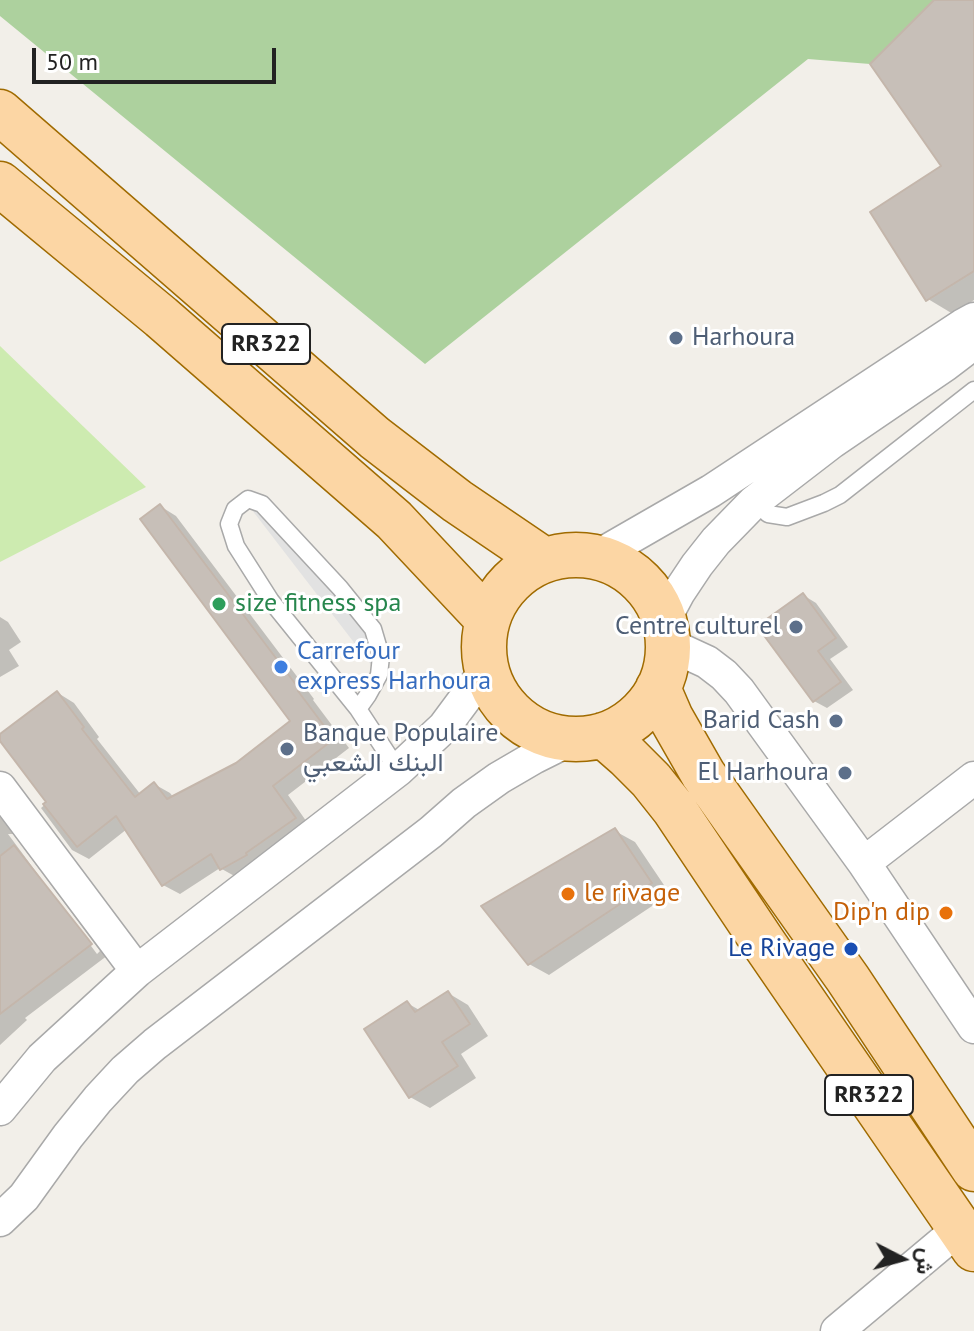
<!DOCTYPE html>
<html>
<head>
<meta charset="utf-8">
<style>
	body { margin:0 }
	#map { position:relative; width:974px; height:1331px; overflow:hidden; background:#f2efe9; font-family:"PT Sans",Vazirmatn,sans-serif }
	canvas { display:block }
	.north { position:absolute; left:862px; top:1219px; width:80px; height:80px; -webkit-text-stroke:6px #fff; paint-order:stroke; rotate:96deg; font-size:22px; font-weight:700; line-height:32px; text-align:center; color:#222 }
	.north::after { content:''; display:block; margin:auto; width:28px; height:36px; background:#222; clip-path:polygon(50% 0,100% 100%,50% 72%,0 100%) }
	.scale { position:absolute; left:32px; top:48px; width:244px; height:36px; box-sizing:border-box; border:4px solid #222; border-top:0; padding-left:10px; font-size:24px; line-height:28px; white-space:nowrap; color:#222; -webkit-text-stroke:6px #fff; paint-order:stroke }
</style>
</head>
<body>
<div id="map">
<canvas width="974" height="1331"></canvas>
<div class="north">ش</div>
<div class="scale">50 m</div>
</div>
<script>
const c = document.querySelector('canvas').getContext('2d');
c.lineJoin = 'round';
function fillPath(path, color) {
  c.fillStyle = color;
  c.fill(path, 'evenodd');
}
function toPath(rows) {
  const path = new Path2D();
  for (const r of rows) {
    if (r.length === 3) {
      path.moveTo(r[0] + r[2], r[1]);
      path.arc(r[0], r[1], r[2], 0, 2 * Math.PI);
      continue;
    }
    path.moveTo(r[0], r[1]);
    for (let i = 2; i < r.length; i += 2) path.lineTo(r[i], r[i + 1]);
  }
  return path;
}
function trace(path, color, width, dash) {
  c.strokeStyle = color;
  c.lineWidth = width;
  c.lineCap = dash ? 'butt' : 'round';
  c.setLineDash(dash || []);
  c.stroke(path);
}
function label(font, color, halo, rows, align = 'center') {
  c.font = font + ' "PT Sans",Vazirmatn,sans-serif';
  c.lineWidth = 6;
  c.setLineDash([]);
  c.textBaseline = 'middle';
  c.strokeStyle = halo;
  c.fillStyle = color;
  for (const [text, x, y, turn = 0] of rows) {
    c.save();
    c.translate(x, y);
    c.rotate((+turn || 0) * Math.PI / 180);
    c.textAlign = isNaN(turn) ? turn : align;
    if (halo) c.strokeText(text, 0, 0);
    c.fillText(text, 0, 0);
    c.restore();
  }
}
fillPath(toPath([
	[0,346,146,487,0,562]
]), '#cdebb0');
fillPath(toPath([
	[0,0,934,0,870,64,808,59,425,364,0,16]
]), '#add19e');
fillPath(toPath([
	[262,504,376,639,379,675,252,510]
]), '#e2e2e2');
fillPath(toPath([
	[936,0,974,0,974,300,953,314,928,299,944,167],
	[160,506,176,516,314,699,313,700,349,748,288,795,311,828,238,878,220,868,180,894,163,885,127,829,89,859,72,850,41,808,48,802,0,737,58,693,74,703,99,737,97,739,141,795,154,784,170,793,174,798,237,764,293,722],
	[803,595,816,603,848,647,830,659,853,690,827,708,814,701],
	[0,617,8,622,21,642,9,650,19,666,0,677],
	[0,816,108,955,25,1018,27,1020,0,1045],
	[8,834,13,834,100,951,97,954],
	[615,831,635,842,670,894,549,975,529,964],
	[448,993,468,1005,488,1036,461,1054,476,1078,430,1108,410,1097,407,1003,421,1011]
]), '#0003');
const building = toPath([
	[934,0,974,0,974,271,926,301,870,212,941,166,870,64,934,0],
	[160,504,300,690,298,691,334,739,273,786,296,818,246,853,247,855,220,870,211,854,162,886,116,816,77,847,43,804,46,802,0,741,0,734,57,691,84,727,82,729,135,797,154,782,167,799,236,763,290,721,140,519,160,504],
	[803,593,836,638,818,651,841,682,813,702,757,626,803,593],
	[615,828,652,883,528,965,481,906,615,828],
	[14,845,92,944,0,1014,0,856,14,845],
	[448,991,470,1024,442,1042,458,1066,409,1098,364,1029,407,1001,415,1012,448,991]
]);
fillPath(building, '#c7bfb8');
trace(building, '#c4b6ab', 2);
const service = toPath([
	[752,499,768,514,787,517,824,503,840,495,974,390],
	[358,709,271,601,236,546,229,524,235,509,248,499,262,504,340,588,373,629,381,656,379,675,368,695,358,709,398,770]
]);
const minor = toPath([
	[598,556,711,491,963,325,974,319],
	[664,620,679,592,697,565,716,541,754,502,832,442,945,365,974,343],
	[668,644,707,662,724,675,739,691,864,863,974,1027],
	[0,788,137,971],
	[864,863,974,778],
	[0,1109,42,1058,137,971,398,770,444,727,487,669],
	[0,1220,24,1197,68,1136,98,1099,125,1070,155,1044,431,832,464,803,499,778,535,757,571,739],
	[837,1331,960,1228]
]);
const primary = toPath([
	[0,112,375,438,457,501,544,560],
	[0,184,161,317,394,520,488,620],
	[576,647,92],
	[658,688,671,718,703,774,848,979,974,1169],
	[603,735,627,756,651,780,674,809,763,942,974,1249]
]);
trace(service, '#a9a9a9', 19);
trace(minor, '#a9a9a9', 35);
trace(primary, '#a06b00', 47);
trace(service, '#fff', 16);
trace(minor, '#fff', 32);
trace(primary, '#fcd6a4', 44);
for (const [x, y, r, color] of [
	[676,338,8,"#5c6f8a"],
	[219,604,8,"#2e9e5b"],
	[796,627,8,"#5c6f8a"],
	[281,667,8,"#3f7fe0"],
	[836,721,8,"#5c6f8a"],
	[287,749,8,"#5c6f8a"],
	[845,773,8,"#5c6f8a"],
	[568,894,8,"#e8710a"],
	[946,913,8,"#e8710a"],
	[851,949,8,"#1a4fb4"]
]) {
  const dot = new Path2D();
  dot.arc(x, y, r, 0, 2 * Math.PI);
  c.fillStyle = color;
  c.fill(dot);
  trace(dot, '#fff', 3);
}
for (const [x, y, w] of [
	[266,344,88],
	[869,1095,88]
]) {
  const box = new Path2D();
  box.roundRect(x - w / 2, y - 20, w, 40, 6);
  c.fillStyle = '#fff';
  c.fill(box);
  trace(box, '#222', 2);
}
label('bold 24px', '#222', null, [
	["RR322",266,344],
	["RR322",869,1095]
]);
label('26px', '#4e5e75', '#fff', [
	["Harhoura",692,338,"left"],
	["Centre culturel",780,627],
	["Barid Cash",820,721],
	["Banque Populaire",303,734,"left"],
	["البنك الشعبي",303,764,"left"],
	["El Harhoura",829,773]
], 'right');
label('26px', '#27864d', '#fff', [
	["size fitness spa",235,604]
], 'left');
label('26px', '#366cbe', '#fff', [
	["Carrefour",297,652],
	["express Harhoura",297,682]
], 'left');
label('26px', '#c56008', '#fff', [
	["le rivage",584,894],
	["Dip'n dip",930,913,"right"]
], 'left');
label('26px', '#164399', '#fff', [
	["Le Rivage",835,949]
], 'right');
</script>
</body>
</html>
